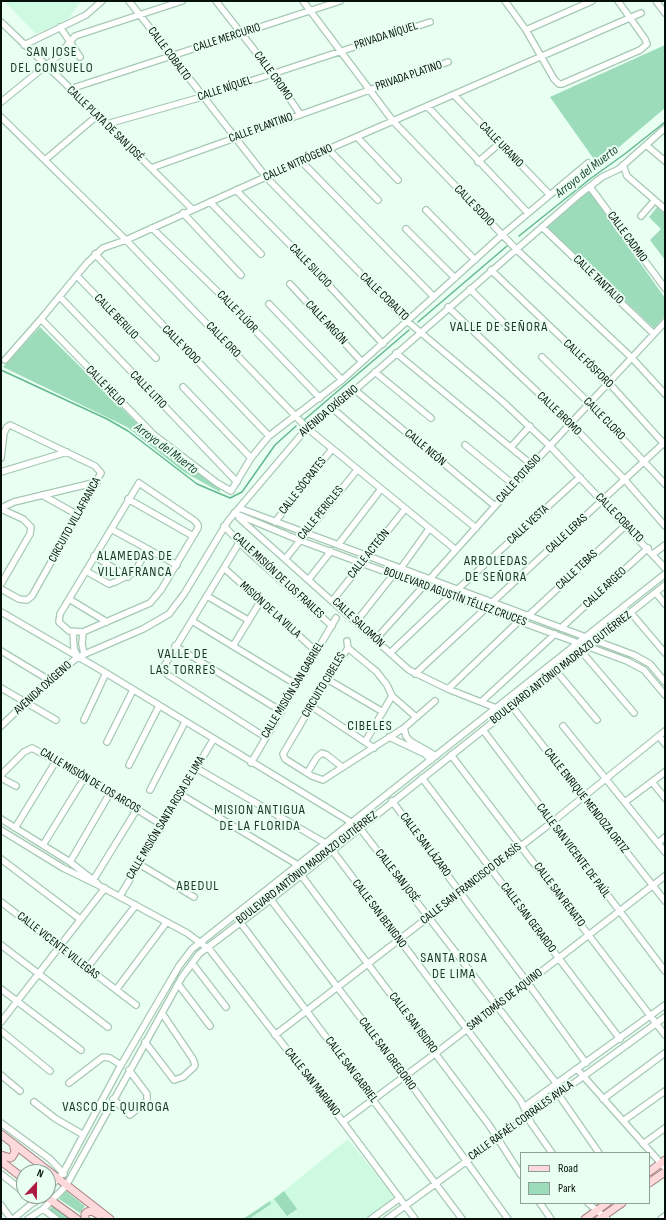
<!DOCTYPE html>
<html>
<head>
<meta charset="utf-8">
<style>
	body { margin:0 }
	#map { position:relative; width:666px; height:1220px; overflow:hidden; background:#e9fff2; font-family:"Sofia Sans Condensed",sans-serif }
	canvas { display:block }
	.frame { position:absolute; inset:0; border:2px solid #05110a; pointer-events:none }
	.legend { position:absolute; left:520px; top:1152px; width:130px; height:52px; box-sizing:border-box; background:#e9fff2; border:1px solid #8ea095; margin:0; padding:5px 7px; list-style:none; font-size:12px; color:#05110a }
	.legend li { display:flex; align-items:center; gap:8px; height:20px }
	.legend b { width:20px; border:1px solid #8ea095 }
	.north { position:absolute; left:16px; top:1164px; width:40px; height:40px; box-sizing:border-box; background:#e9fff2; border:1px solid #8ea095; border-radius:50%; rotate:22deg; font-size:11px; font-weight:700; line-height:16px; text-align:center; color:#05110a }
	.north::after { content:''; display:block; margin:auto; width:14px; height:18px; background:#ad1840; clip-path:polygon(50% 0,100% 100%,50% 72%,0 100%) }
</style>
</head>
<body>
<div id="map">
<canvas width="666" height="1220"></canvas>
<div class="frame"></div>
<ul class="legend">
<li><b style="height:5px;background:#fdd9dc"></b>Road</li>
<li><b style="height:11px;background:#9ddcba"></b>Park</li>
</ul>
<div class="north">N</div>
</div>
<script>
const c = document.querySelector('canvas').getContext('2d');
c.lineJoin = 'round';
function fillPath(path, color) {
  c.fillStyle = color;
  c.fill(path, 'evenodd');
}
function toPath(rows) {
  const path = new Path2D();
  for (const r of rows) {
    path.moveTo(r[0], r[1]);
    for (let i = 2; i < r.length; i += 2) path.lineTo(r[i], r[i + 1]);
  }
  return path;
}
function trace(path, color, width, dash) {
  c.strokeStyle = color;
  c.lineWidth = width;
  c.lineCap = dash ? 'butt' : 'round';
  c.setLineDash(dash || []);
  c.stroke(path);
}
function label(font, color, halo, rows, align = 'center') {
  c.font = font + ' "Sofia Sans Condensed",sans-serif';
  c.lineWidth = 4;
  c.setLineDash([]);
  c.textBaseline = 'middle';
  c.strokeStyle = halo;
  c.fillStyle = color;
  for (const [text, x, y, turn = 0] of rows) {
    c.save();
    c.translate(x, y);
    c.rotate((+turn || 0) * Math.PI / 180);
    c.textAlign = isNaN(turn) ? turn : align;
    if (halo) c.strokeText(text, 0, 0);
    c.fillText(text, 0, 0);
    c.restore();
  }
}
fillPath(toPath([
	[4,1,81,1,69,18,36,34],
	[348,1139,394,1197,366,1219,244,1219,285,1190]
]), '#cffae2');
fillPath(toPath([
	[665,45,665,108,598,165,550,97],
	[589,191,665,298,665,316,654,328,547,227],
	[658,206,665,213,665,260,650,240,661,229,649,217],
	[40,327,158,444,220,489,220,492,184,472,127,427,3,367],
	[66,1191,85,1206,80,1213,59,1199],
	[284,1191,297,1209,287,1216,274,1199],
	[270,1201,271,1204,249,1219,243,1219],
	[53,1206,70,1219,60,1219,48,1210]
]), '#9ddcba');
trace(toPath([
	[519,236,590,179,626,153,665,122],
	[418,322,507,246],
	[1,370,107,419,128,431,197,484,230,498,242,492,275,445,296,426],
	[304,420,409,330]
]), '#62b88e', 1.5);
const minor = toPath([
	[129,1,266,177,407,321,502,401,550,446,665,568],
	[216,1,273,74,300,114],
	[303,1,393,121,516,249,632,358,665,394],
	[505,1,526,30,554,79,559,84,562,84,640,50,647,44,645,39,618,1],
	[656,1,665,13],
	[1,22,98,115,192,209],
	[60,27,80,57],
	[526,30,592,1],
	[24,45,86,15,102,1],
	[70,89,340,1],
	[454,95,549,194],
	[1,102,59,55,75,36,182,1],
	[427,106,528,213],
	[1,117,126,240,307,428,456,550],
	[107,124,202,97,430,22],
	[357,137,398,180],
	[646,145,665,161],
	[328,149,378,200],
	[45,160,98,115],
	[301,161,434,297],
	[478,162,500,143],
	[623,165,627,176,665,209],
	[151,168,448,62],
	[590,187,665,288],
	[236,190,311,266,383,344],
	[210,202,261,254],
	[426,210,475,260],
	[183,213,241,275],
	[641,216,655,200],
	[542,227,654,334],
	[152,228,220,294,320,398],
	[406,229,455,278],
	[95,254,269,436],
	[491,270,609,383,665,445],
	[77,276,156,358],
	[290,284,362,362],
	[470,289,504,323,511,327],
	[60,297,237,482],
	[269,304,342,380],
	[448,307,571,424,625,480,665,526],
	[41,319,154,435,217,483,231,491,251,458,269,436,342,380,502,235,588,163],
	[396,353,532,465],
	[542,357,590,404,665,484],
	[5,360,41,319,87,263,103,248,126,240,301,161,641,13],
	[375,372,431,418],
	[183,387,251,458],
	[355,390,495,506],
	[332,408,396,463,476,528],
	[465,445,514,485],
	[511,447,530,426],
	[1,458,4,433,7,427,10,425,95,466,101,473,32,596,27,600,19,599,1,589],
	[1,472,67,452],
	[139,483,195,521,198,525,198,528,161,590,150,603,83,632,69,631,59,622,60,614,139,483],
	[42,495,78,515],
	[128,499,193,536],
	[1,508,14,502,97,482],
	[239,508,634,655,650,664,665,682],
	[1,509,23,519,31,527,30,534,1,584],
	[234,513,299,540,627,661,644,670,665,695],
	[239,518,409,670,448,689,496,708],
	[275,522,332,449],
	[224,526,248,551,332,626],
	[111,529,177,565],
	[239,543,163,668,168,675,265,737],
	[338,545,381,489],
	[653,554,665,545],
	[94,556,128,577],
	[286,558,357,470],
	[224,568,317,652],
	[401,568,429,529],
	[86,571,109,584,115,582,135,572,147,549],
	[309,579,331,551],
	[458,589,580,477],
	[656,593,665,604],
	[207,596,248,620],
	[69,599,107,622],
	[333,600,405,509],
	[1,612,106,673,359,827,557,1084],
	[631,613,665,653],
	[528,616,626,525],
	[192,621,297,685],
	[356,622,393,575],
	[561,628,648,548],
	[73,632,74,649,78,657],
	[83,632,82,644,84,654],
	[376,639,532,465,665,322],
	[347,641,348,648],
	[175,646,281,711],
	[233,646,260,602],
	[348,648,327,679,283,754,285,759,312,776,323,780,329,776,404,728,435,701],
	[348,648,376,671,387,685,392,696,416,717],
	[1,651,49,680],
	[582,652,634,713],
	[390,653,450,596],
	[557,672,597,720],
	[415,674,665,442],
	[327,679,383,712],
	[1,688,56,720],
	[448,689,519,621],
	[507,700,665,901],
	[481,702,555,634],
	[311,706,374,748],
	[84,720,106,673],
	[1,726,49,680,78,657,143,629,169,614,184,594,228,521,307,428,355,390,580,194,602,177,619,169,665,128],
	[563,726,665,852],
	[404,728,406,736,410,741,436,756],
	[483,730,665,971],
	[659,736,665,744],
	[389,737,425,754,431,760],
	[107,742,133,690],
	[365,742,392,696],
	[451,755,665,1035],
	[251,763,336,618],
	[129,765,159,706],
	[196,768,325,843],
	[307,773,317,757,322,753,327,755,342,767],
	[1,775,24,752,32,748,85,777,162,825],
	[1,778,16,786],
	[422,778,620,1039],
	[652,782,665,798],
	[150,790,185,722],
	[180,794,298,865],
	[392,801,527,982,586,1063],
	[625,802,665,772],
	[1,819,70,862,97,883],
	[15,828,56,761],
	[1,830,63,868,98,885,187,933,210,950,343,1122,415,1219],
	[658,843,665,837],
	[43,845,85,777],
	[332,850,521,1101,531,1123,552,1153],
	[1,859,80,919],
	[70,862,110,793],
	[139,864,194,897],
	[301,875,489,1125,521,1175],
	[92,882,137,809],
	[265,892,405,1076,508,1219],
	[120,896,213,740],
	[1,902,136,1005],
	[240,922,462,1219],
	[1,945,108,1027],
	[192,963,226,1007],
	[87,968,136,905],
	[178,984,210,1026],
	[1,989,81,1050],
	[116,990,166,923],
	[1,1022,105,888],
	[1,1031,50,1071],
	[275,1035,551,823,665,731],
	[145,1042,174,1080,183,1077,194,1067,195,1065,193,1059,162,1013],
	[577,1069,665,1168],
	[1,1075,20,1091],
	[69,1083,103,1057,110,1058,121,1065],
	[558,1094,599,1153],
	[113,1099,130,1115,147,1101,147,1094,129,1070],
	[603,1099,665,1053],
	[34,1102,56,1119,82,1134],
	[524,1107,665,1005],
	[623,1121,665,1091],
	[343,1122,436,1053,665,876],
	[1,1123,50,1159,64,1174],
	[643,1144,665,1128],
	[1,1174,24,1192],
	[48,1189,63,1173,121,1065,179,966,192,949,665,574],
	[28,1196,35,1202],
	[540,1203,551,1219],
	[588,1203,607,1219],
	[1,1205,11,1219],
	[43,1209,56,1219],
	[13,1219,41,1196],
	[28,1219,43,1209,66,1186,182,977,199,954,270,900,665,585],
	[371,1219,400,1198],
	[387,1219,665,1017],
	[661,1219,665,1216]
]);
const major = toPath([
	[1,1134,110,1219],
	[1,1155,10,1158,12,1157,15,1152,13,1143],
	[1,1161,24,1179],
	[649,1172,665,1160],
	[649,1183,665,1172],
	[45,1196,77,1219],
	[85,1219,85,1214,87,1212,92,1211,99,1215],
	[585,1219,607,1203],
	[599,1219,622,1203]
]);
trace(minor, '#a6c8b5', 8);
trace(major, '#a68283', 9);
trace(minor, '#fff', 5.5);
trace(major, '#fdd9dc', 7);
label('12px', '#05110a', '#e9fff2', [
	["PRIVADA NÍQUEL",386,36,-18],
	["CALLE MERCURIO",227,38,-18],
	["CALLE COBALTO",169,54,53],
	["CALLE CROMO",273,76,54],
	["PRIVADA PLATINO",409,76,-19],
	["CALLE NÍQUEL",225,89,-18],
	["CALLE PLATA DE SAN JOSÉ",105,124,44],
	["CALLE PLANTINO",261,128,-20],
	["CALLE URANIO",501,145,46],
	["CALLE NITRÓGENO",298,163,-24],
	["CALLE SODIO",474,206,46],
	["CALLE CADMIO",627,237,54],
	["CALLE SILICIO",310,266,46],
	["CALLE TANTALIO",598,280,44],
	["CALLE COBALTO",384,297,44],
	["CALLE FLÚOR",237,312,46],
	["CALLE BERILIO",116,317,46],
	["CALLE ARGÓN",326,323,47],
	["CALLE ORO",223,340,46],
	["CALLE YODO",181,345,45],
	["CALLE FÓSFORO",588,364,44],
	["CALLE HELIO",105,386,46],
	["CALLE LITIO",148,390,46],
	["AVENIDA OXÍGENO",329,411,-40],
	["CALLE BROMO",559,414,44],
	["CALLE CLORO",604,419,46],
	["CALLE NEÓN",425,448,40],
	["CALLE POTASIO",519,479,-48],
	["CALLE SÓCRATES",303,486,-52],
	["CALLE PERICLES",321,513,-51],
	["CALLE COBALTO",619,518,46],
	["CIRCUITO VILLAFRANCA",75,520,-61],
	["CALLE VESTA",528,525,-43],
	["CALLE LERAS",567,534,-43],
	["CALLE ACTEÓN",369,554,-51],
	["CALLE TEBAS",577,570,-43],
	["CALLE MISIÓN DE LOS FRAILES",278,576,43],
	["CALLE ARGEO",605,588,-43],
	["BOULEVARD AGUSTÍN TÉLLEZ CRUCES",455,597,20],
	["MISIÓN DE LA VILLA",270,610,42],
	["CALLE SALOMÓN",358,623,43],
	["BOULEVARD ANTÔNIO MADRAZO GUTIÉRREZ",561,668,-38],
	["CIRCUITO CIBELES",324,685,-59],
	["AVENIDA OXÍGENO",43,688,-42],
	["CALLE MISIÓN SAN GABRIEL",293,690,-59],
	["CALLE MISIÓN DE LOS ARCOS",90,781,31],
	["CALLE ENRIQUE MENDOZA ORTIZ",586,801,52],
	["CALLE MISIÓN SANTA ROSA DE LIMA",166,818,-59],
	["CALLE SAN LÁZARO",425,845,53],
	["CALLE SAN VICENTE DE PAÚL",573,851,53],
	["BOULEVARD ANTÔNIO MADRAZO GUTIÉRREZ",307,868,-38],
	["CALLE SAN JOSÉ",397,876,52],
	["CALLE SAN FRANCISCO DE ASÍS",471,884,-38],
	["CALLE SAN RENATO",559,895,53],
	["CALLE SAN BENIGNO",379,914,53],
	["CALLE SAN GERARDO",528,918,53],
	["CALLE VICENTE VILLEGAS",58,946,38],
	["SAN TOMÁS DE AQUINO",505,1000,-38],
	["CALLE SAN ISIDRO",413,1023,53],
	["CALLE SAN GREGORIO",387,1054,53],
	["CALLE SAN GABRIEL",351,1070,53],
	["CALLE SAN MARIANO",312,1082,52],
	["CALLE RAFAÉL CORRALES AYALA",521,1121,-36]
]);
label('italic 13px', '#183e2c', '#e9fff2', [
	["Arroyo del Muerto",587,172,-38],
	["Arroyo del Muerto",166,449,37]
]);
c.letterSpacing = '1px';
label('14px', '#183627', '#e9fff2', [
	["SAN JOSE",52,52],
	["DEL CONSUELO",52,68],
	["VALLE DE SEÑORA",499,327],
	["ALAMEDAS DE",135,556],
	["VILLAFRANCA",135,572],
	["ARBOLEDAS",496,561],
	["DE SEÑORA",496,577],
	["VALLE DE",183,654],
	["LAS TORRES",183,670],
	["CIBELES",370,726],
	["MISION ANTIGUA",260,810],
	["DE LA FLORIDA",260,826],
	["ABEDUL",198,886],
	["SANTA ROSA",454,958],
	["DE LIMA",454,974],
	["VASCO DE QUIROGA",116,1107]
]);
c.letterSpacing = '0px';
</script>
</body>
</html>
